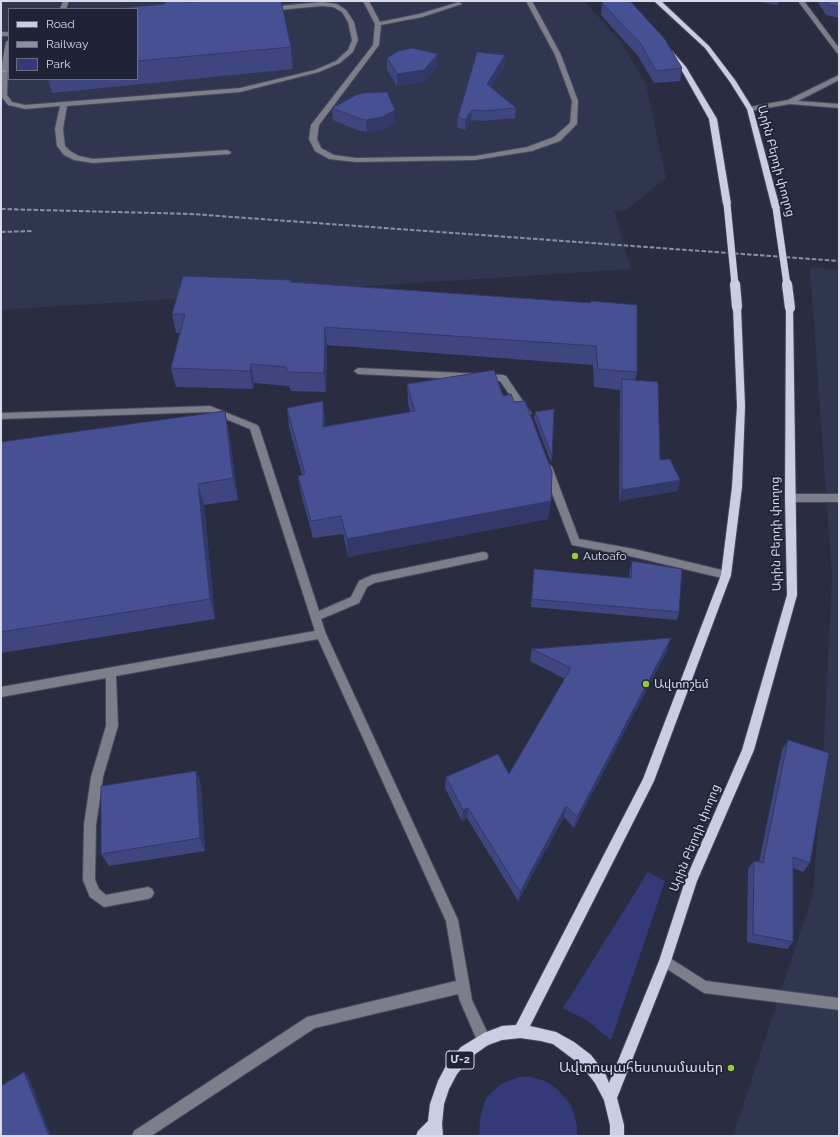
<!DOCTYPE html>
<html>
<head>
<meta charset="utf-8">
<style>
	body { margin:0 }
	#map { position:relative; width:840px; height:1137px; overflow:hidden; background:#2a2d41; font-family:Raleway,sans-serif }
	canvas { display:block }
	.frame { position:absolute; inset:0; border:2px solid #d9dbe8; pointer-events:none }
	.legend { position:absolute; left:8px; top:8px; width:130px; height:72px; box-sizing:border-box; background:#202337; border:1px solid #6a6d7e; margin:0; padding:5px 7px; list-style:none; font-size:12px; color:#d9dbe8 }
	.legend li { display:flex; align-items:center; gap:8px; height:20px }
	.legend b { width:20px; border:1px solid #6a6d7e }
</style>
</head>
<body>
<div id="map">
<canvas width="840" height="1137"></canvas>
<div class="frame"></div>
<ul class="legend">
<li><b style="height:5px;background:#cacee4"></b>Road</li>
<li><b style="height:5px;background:#8d90a0"></b>Railway</li>
<li><b style="height:11px;background:#343977"></b>Park</li>
</ul>
</div>
<script>
const c = document.querySelector('canvas').getContext('2d');
c.lineJoin = 'round';
function fillPath(path, color) {
  c.fillStyle = color;
  c.fill(path, 'evenodd');
}
function toPath(rows) {
  const path = new Path2D();
  for (const r of rows) {
    path.moveTo(r[0], r[1]);
    for (let i = 2; i < r.length; i += 2) path.lineTo(r[i], r[i + 1]);
  }
  return path;
}
function trace(path, color, width, dash) {
  c.strokeStyle = color;
  c.lineWidth = width;
  c.lineCap = dash ? 'butt' : 'round';
  c.setLineDash(dash || []);
  c.stroke(path);
}
function label(font, color, halo, rows, align = 'center') {
  c.font = font + ' Raleway,"Noto Sans Armenian",sans-serif';
  c.lineWidth = 3.5;
  c.setLineDash([]);
  c.textBaseline = 'middle';
  c.strokeStyle = halo;
  c.fillStyle = color;
  for (const [text, x, y, turn = 0] of rows) {
    c.save();
    c.translate(x, y);
    c.rotate((+turn || 0) * Math.PI / 180);
    c.textAlign = isNaN(turn) ? turn : align;
    if (halo) c.strokeText(text, 0, 0);
    c.fillText(text, 0, 0);
    c.restore();
  }
}
fillPath(toPath([
	[1,1,584,1,618,38,646,84,666,178,625,211,614,210,631,269,1,310],
	[9,9,137,9,137,79,9,79],
	[810,267,839,270,839,1136,733,1136,813,894,823,763,832,577]
]), '#313650');
fillPath(toPath([
	[648,872,665,881,611,1040,588,1021,563,1008],
	[519,1077,530,1077,545,1081,556,1088,570,1104,574,1114,577,1126,577,1136,479,1136,480,1119,484,1103,488,1096,501,1084]
]), '#343977');
const minor = toPath([
	[63,1,69,1,66,9,60,9,63,1],
	[363,1,369,1,380,22,419,14,459,2,462,4,422,17,381,25,379,45,319,125,317,139,321,148,334,155,356,158,475,156,527,147,554,137,570,123,572,101,555,55,526,1,532,1,561,55,578,101,577,124,560,141,532,151,475,160,356,162,329,159,315,151,309,139,311,125,373,45,375,24,363,1],
	[798,1,804,1,839,48,839,54,837,53,798,1],
	[322,2,337,4,346,10,354,22,358,40,353,52,340,63,319,72,240,92,67,106,63,129,65,146,70,151,79,156,93,159,227,150,231,152,230,154,93,163,74,160,64,155,57,146,55,129,60,106,25,109,8,105,1,96,1,69,6,42,9,40,7,95,12,102,25,105,240,88,315,70,336,61,348,50,352,40,348,22,342,12,333,7,322,6,268,11,265,9,268,7,322,2],
	[1,32,9,32,9,36,1,36,1,32],
	[839,75,839,80,798,101,839,104,839,108,790,104,750,111,747,109,750,107,788,100,839,75],
	[358,368,503,375,506,376,531,413,530,415,524,415,500,381,358,374,354,371,358,368],
	[210,406,257,425,259,427,319,611,351,597,359,581,372,575,483,552,487,553,488,556,487,559,483,560,374,583,367,587,359,603,321,619,326,634,458,920,472,1000,491,1040,489,1045,484,1047,479,1045,460,1001,458,994,315,1028,151,1136,132,1136,134,1131,307,1017,456,981,446,921,318,639,116,676,118,726,103,777,96,825,95,880,99,889,106,895,148,887,152,889,154,893,152,897,148,899,104,907,90,897,83,880,84,825,91,777,106,726,106,678,1,697,1,687,315,631,250,429,209,412,1,419,1,413,210,406],
	[547,463,552,467,579,539,634,549,726,571,730,572,731,575,730,578,726,579,634,557,572,545,542,467,547,463],
	[790,494,839,494,839,502,790,502,787,501,785,498,787,495,790,494],
	[665,955,706,981,839,998,839,1010,704,993,661,965,659,961,661,957,665,955]
]);
const major = toPath([
	[654,1,661,1,709,46,735,80,753,109,780,208,779,210,776,210,772,208,747,109,730,82,705,48,654,1],
	[667,50,671,50,686,67,717,119,731,204,730,206,724,206,723,204,709,119,681,69,667,52,667,50],
	[737,304,741,307,745,406,742,487,731,575,654,781,530,1026,556,1032,574,1042,591,1055,605,1073,609,1083,659,961,685,881,742,750,787,595,785,498,786,308,787,306,793,306,797,595,754,750,697,881,671,961,617,1098,624,1125,624,1136,610,1136,610,1125,604,1100,595,1083,581,1065,553,1044,541,1041,520,1038,502,1040,488,1045,471,1057,457,1074,449,1089,444,1104,442,1124,443,1136,416,1136,418,1131,428,1121,430,1104,438,1081,447,1064,461,1047,484,1033,502,1026,516,1025,643,779,721,575,732,487,737,406,733,307,737,304]
]);
trace(minor, '#46495c', 2);
trace(major, '#46495c', 2);
fillPath(minor, '#7c7e89');
fillPath(major, '#cacee4');
trace(toPath([
	[1,71,9,71],
	[1,209,192,214,839,261],
	[1,232,33,231]
]), '#8d90a0', 2, [4.5, 2]);
const majorBridgeFar1 = toPath([
	[727,204,735,285],
	[776,208,787,285]
]);
const majorBridge = toPath([
	[735,284,737,307],
	[787,284,790,308]
]);
trace(majorBridgeFar1, '#46495c', 8, []);
trace(majorBridge, '#46495c', 12, []);
trace(majorBridgeFar1, '#cacee4', 7);
trace(majorBridge, '#cacee4', 10);
fillPath(toPath([
	[754,1,780,1,777,5],
	[817,1,839,1,839,18,826,15],
	[189,2,291,47,293,69,52,93,48,79,137,79,137,9],
	[602,3,682,68,680,81,654,83,638,56,601,15],
	[505,55,505,65,491,87,516,108,515,118,483,121,471,120,465,130,457,127,458,117],
	[387,58,437,66,424,82,397,86,387,70],
	[332,108,395,123,382,130,367,132,359,131,333,120],
	[291,282,591,303,637,372,635,380,660,460,680,480,677,491,619,501,620,390,594,387,593,365,327,345,326,392,291,391,289,386,254,383,253,389,176,387,171,368,180,333,176,333,172,314],
	[407,384,503,396,551,501,548,519,348,557,343,534,313,538,301,494,298,476,302,475,289,427,287,408,323,401,325,420,325,426,410,412,408,403],
	[225,411,229,433,238,500,204,505,215,619,1,653,1,442],
	[535,412,552,456,551,462,534,418],
	[632,561,679,612,677,620,531,607,533,577,534,569,629,578,630,569],
	[532,649,667,651,574,828,564,817,518,901,467,818,462,821,445,788,446,777,509,774,565,679,530,661],
	[788,740,810,863,803,872,793,868,793,942,787,949,747,942,748,869,754,861,759,862,782,750],
	[196,771,201,785,205,851,109,866,101,854]
]), '#3e457f');
fillPath(toPath([
	[438,54,437,66,424,82,397,86,397,74],
	[505,55,505,65,487,94,487,84],
	[395,110,395,123,382,130,367,132,366,120],
	[472,110,471,120,465,130,465,120],
	[325,327,327,345,326,392,324,373],
	[251,364,254,383,253,389,250,371],
	[323,401,325,420,325,445,323,427],
	[225,411,229,433,238,500,233,478],
	[680,480,677,491,619,501,622,490],
	[198,484,204,505,215,619,210,599],
	[551,501,548,519,348,557,347,539],
	[671,638,667,651,574,828,577,817],
	[196,771,201,785,205,851,200,838],
	[566,806,564,817,518,901,520,892],
	[468,808,467,818,462,821,463,810],
	[24,1072,28,1075,51,1136,49,1136]
]), '#323868');
const building = toPath([
	[165,1,189,1,189,2,201,1,281,1,291,47,137,61,137,9,112,9,165,4,165,1],
	[605,1,630,1,664,38,682,68,656,71,641,44,602,3,605,1],
	[826,1,839,1,839,7,829,5,826,1],
	[412,48,438,54,424,70,397,74,387,58,398,51,412,48],
	[477,52,505,55,487,84,516,108,483,111,472,110,465,120,458,117,477,52],
	[387,92,395,110,382,117,366,120,358,118,332,108,356,95,363,93,387,92],
	[183,276,291,280,290,282,591,303,591,301,637,305,637,372,598,369,596,346,325,327,324,373,288,372,286,367,251,364,250,371,171,368,185,314,172,314,183,276],
	[494,370,503,396,511,394,514,402,525,401,552,472,551,501,347,539,341,516,311,521,298,476,305,474,287,408,323,401,323,427,415,411,407,384,494,370],
	[622,379,658,382,660,460,670,459,680,480,622,490,622,379],
	[554,409,552,456,535,412,554,409],
	[225,411,233,478,198,484,210,599,1,632,1,442,225,411],
	[632,561,682,569,679,612,532,599,534,569,631,578,632,561],
	[671,638,577,817,566,806,520,892,468,808,463,810,446,777,498,754,509,774,571,668,532,649,671,638],
	[788,740,829,753,810,863,793,857,793,942,753,934,754,861,763,863,788,740],
	[196,771,200,838,101,854,101,786,196,771],
	[24,1072,49,1136,1,1136,1,1086,24,1072]
]);
fillPath(building, '#485094');
trace(building, '#323868', 1);
for (const [x, y, r, color] of [
	[575,556,4,"#99cb35"],
	[646,684,4,"#99cb35"],
	[731,1068,4,"#99cb35"]
]) {
  const dot = new Path2D();
  dot.arc(x, y, r, 0, 2 * Math.PI);
  c.fillStyle = color;
  c.fill(dot);
  trace(dot, '#202337', 1.5);
}
for (const [x, y, w] of [
	[460,1060,28]
]) {
  const box = new Path2D();
  box.roundRect(x - w / 2, y - 9, w, 18, 3);
  c.fillStyle = '#202337';
  c.fill(box);
  trace(box, '#d9dbe8', 1);
}
label('bold 11px', '#d9dbe8', null, [
	["Մ-2",460,1060]
]);
label('12px', '#d9dbe8', '#202337', [
	["Արին Բերդի փողոց",776,161,75],
	["Արին Բերդի փողոց",776,534,-91],
	["Արին Բերդի փողոց",695,838,-68]
]);
label('12px', '#d9dbe8', '#202337', [
	["Autoafo",583,556],
	["Ավտոշեմ",654,684]
], 'left');
label('14px', '#d9dbe8', '#202337', [
	["Ավտոպահեստամասեր",723,1068]
], 'right');
</script>
</body>
</html>
